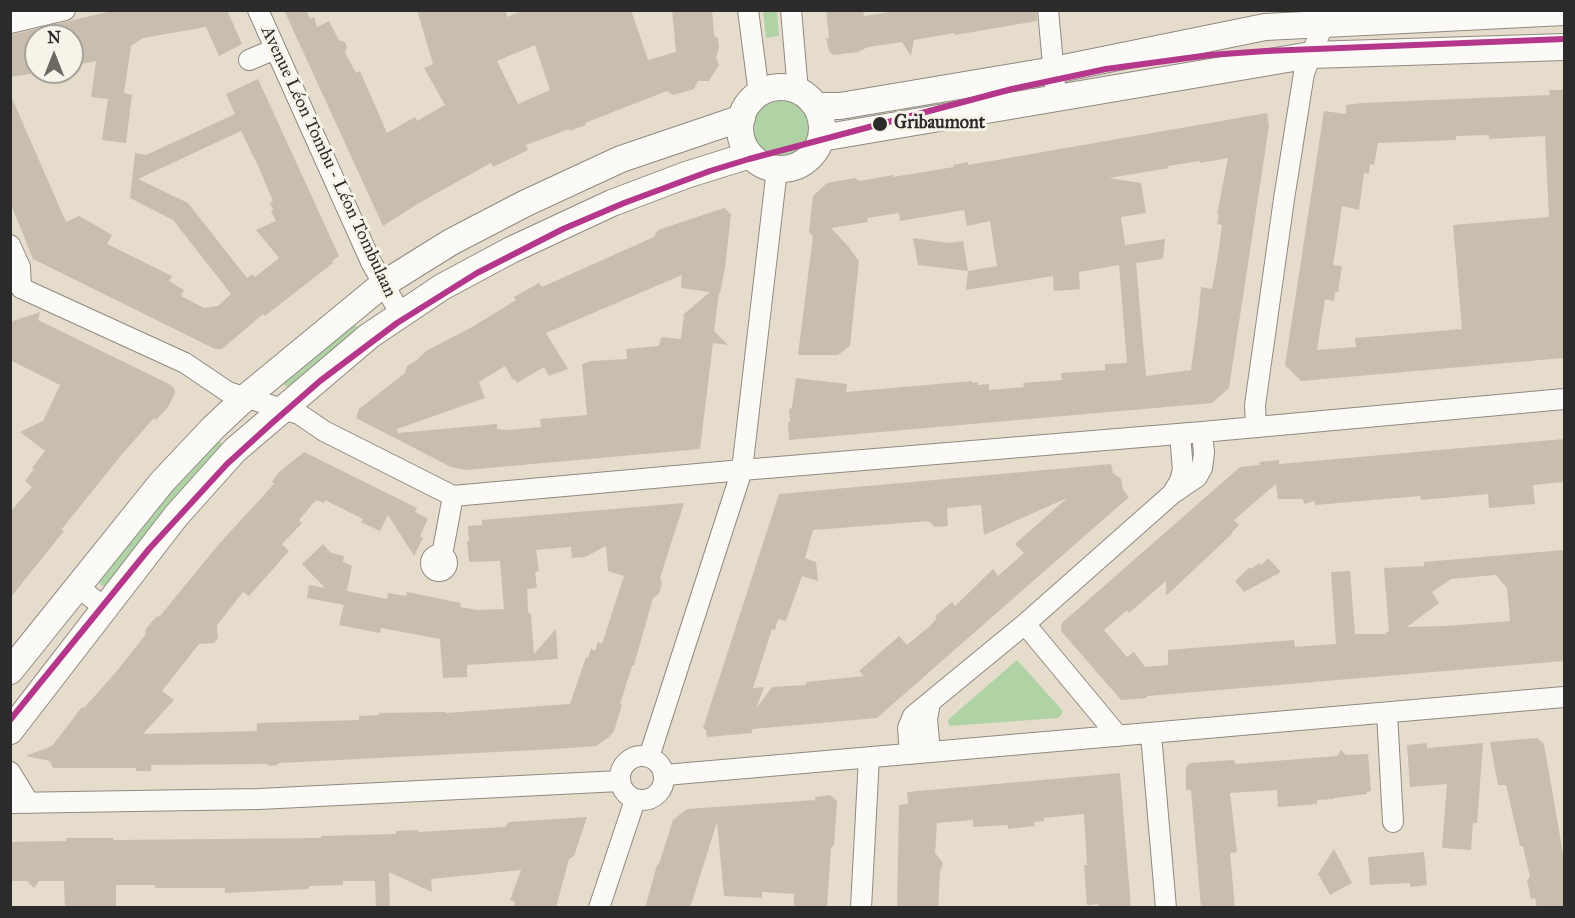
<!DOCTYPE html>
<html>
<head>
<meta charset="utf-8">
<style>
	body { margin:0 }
	#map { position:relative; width:1575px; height:918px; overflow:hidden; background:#e6dccc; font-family:"IM FELL Great Primer",serif }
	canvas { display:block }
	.frame { position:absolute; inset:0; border:12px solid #2b2b2b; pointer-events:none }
	.north { position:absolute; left:24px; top:24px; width:60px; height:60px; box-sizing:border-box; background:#f7f3e8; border:2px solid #a5a39c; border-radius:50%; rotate:0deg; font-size:16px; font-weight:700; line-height:24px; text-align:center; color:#2b2b2b }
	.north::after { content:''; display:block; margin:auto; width:21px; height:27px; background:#6c6963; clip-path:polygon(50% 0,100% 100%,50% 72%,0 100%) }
</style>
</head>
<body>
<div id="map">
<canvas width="1575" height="918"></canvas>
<div class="frame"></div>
<div class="north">N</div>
</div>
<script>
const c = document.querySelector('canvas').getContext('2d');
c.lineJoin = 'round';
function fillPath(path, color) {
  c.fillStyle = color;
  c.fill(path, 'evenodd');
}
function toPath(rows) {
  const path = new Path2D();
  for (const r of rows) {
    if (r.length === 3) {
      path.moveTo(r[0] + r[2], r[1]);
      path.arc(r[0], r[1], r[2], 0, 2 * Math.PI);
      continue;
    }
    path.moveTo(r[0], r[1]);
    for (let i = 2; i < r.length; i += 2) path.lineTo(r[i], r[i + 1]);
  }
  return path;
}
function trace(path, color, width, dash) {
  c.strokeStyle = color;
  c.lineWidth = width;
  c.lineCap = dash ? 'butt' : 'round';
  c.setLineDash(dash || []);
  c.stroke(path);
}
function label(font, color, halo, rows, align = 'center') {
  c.font = font + ' "IM FELL Great Primer",serif';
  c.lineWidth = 6;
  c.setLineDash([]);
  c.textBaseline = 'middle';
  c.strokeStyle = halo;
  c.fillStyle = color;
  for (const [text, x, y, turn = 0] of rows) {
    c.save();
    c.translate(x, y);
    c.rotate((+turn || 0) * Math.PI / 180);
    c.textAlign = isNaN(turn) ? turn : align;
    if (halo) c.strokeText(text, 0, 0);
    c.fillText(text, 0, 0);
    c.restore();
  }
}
fillPath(toPath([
	[763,11,777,11,779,36,766,38],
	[781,129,28],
	[351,319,361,332,293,386,287,387,283,384,281,380],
	[216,438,227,449,107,587,102,586,99,582,100,574],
	[1017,660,1062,710,1062,714,1058,718,949,726,948,720,950,718]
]), '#b0d3a6');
fillPath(toPath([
	[116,10,227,10,242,44,219,56,206,27,143,38,131,46,124,93,132,95,126,143,102,140,108,99,91,97,96,61,72,66,72,36,36,36,36,73,10,77,10,35],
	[284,10,306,10,310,19,314,17,317,27,329,21,339,40,345,42,347,47,345,53,356,73,360,71,387,133,415,117,417,121,445,105,424,68,433,64,417,10,506,10,507,17,524,10,631,10,648,60,676,52,672,10,712,10,714,36,718,38,719,48,716,57,719,65,709,81,698,81,694,89,673,95,667,91,659,94,585,123,586,125,570,131,569,129,526,145,528,150,493,167,491,163,419,203,383,226],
	[535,45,550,90,518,104,497,61],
	[826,10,863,10,864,16,904,10,1036,10,1037,21,955,35,954,33,914,40,911,56,902,42,868,47,858,52,833,55,829,51,826,38,829,38],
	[258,79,339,256,332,261,333,263,265,316,263,314,222,349,215,349,33,259,10,202,11,96,66,222,79,216,97,226,112,235,107,244,172,276,169,281,184,290,181,296,204,308,218,306,231,294,173,220,130,198,135,153,146,155,235,114,226,94],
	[241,131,258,166,273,201,270,203,273,210,271,211,276,221,256,230,279,258,255,277,253,274,247,278,188,203,138,179],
	[1549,90,1564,90,1564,358,1301,381,1285,365,1324,111,1346,114,1346,105,1362,103,1550,95],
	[1489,135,1489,139,1545,136,1549,217,1453,225,1462,329,1355,338,1356,347,1317,350,1325,299,1334,301,1335,292,1338,292,1342,266,1333,265,1342,206,1359,210,1364,173,1369,174,1370,164,1374,165,1378,143,1456,140,1456,136],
	[1267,113,1269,126,1229,388,1212,403,789,440,788,422,790,422,789,410,792,407,796,378,847,384,846,392,972,381,972,383,978,382,978,385,989,384,989,390,1024,387,1023,383,1062,380,1061,373,1105,370,1105,364,1127,363,1119,265,1079,272,1080,289,1054,291,1053,276,966,290,968,271,997,266,990,221,967,226,964,210,900,221,899,213,867,218,868,222,831,228,848,246,859,261,850,346,838,355,798,355,813,236,809,232,813,196,827,183,855,178,859,181,893,175,893,177,954,167,953,165,968,162,968,165],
	[1228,158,1217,214,1219,214,1217,224,1222,225,1218,255,1212,289,1201,287,1199,310,1191,370,1146,376,1136,263,1163,259,1165,239,1125,245,1121,217,1146,213,1141,183,1109,178,1169,168,1168,166,1200,161,1200,163],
	[724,208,731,214,725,268,720,293,719,293,714,331,728,345,713,343,700,449,466,470,451,467,356,418,359,409,405,373,407,366,417,360,426,351,472,327,516,300,514,297,539,283,542,287,654,237,658,230],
	[682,275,681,288,710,292,684,314,681,339,661,337,659,346,626,349,627,359,591,361,582,364,587,415,540,419,541,427,507,430,497,429,497,424,398,433,397,429,485,398,479,382,505,366,513,380,515,379,517,383,544,367,549,376,568,369,546,333],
	[913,238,949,243,963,241,968,271,918,265],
	[40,312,38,320,169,384,174,388,175,393,168,407,156,420,154,418,123,453,61,530,64,531,10,598,10,512,32,487,25,481,34,469,32,468,45,451,20,432,43,421,60,385,10,360,10,322],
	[1564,439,1564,482,1533,485,1535,504,1489,508,1488,494,1421,500,1420,496,1315,505,1315,501,1304,504,1303,499,1278,499,1276,484,1234,520,1239,525,1232,532,1233,533,1166,596,1166,581,1129,613,1127,610,1104,630,1127,657,1134,652,1145,667,1168,665,1168,650,1294,640,1295,647,1336,644,1331,572,1350,571,1355,634,1386,634,1386,632,1389,632,1384,568,1424,566,1424,562,1564,550,1564,661,1147,696,1147,698,1121,700,1061,631,1062,623,1240,467,1260,465,1259,462,1279,460,1279,464],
	[1496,575,1507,588,1510,621,1446,626,1407,627,1439,603,1432,592,1451,579],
	[304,452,417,508,415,512,428,519,420,536,423,538,414,556,388,515,380,531,361,522,363,519,325,500,324,503,316,500,299,520,302,523,282,544,289,551,249,596,243,592,217,625,218,638,214,643,199,644,162,691,174,700,143,734,257,731,257,723,359,720,359,716,379,715,379,713,445,712,446,713,570,704,586,657,588,658,591,649,595,651,598,642,602,644,624,576,608,571,606,546,585,557,572,558,571,547,536,550,539,571,535,572,537,588,527,589,528,612,531,614,534,654,556,629,558,659,467,665,467,677,443,678,440,639,381,628,380,633,339,625,344,605,307,598,309,585,325,588,302,564,323,544,331,553,344,556,343,562,352,566,347,591,387,599,388,593,406,596,407,592,461,603,460,607,477,610,504,609,500,561,469,562,467,541,469,541,468,526,482,525,482,520,684,503,660,578,662,583,659,594,653,598,634,665,632,666,620,704,622,705,614,731,609,737,596,746,555,749,279,763,277,765,269,766,267,764,151,765,151,771,136,771,136,768,53,768,50,761,26,756,52,746,82,707,84,708,116,672,146,634,145,630,156,617,160,616,219,544,274,484,272,482,279,472],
	[1111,464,1113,473,1121,479,1123,490,1129,497,877,718,752,729,752,733,707,737,706,730,703,728,779,494],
	[1067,498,1015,544,1024,553,998,576,993,569,955,606,952,602,935,616,937,618,930,626,907,645,899,636,859,671,864,676,806,682,806,685,772,687,756,709,764,687,753,688,772,629,775,630,778,619,786,621,802,576,818,581,816,562,805,558,813,530,928,521,935,527,948,526,947,508,981,505,984,535],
	[1268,558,1281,572,1244,592,1235,581,1250,567,1251,569,1259,563,1261,565],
	[1537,738,1544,744,1564,859,1564,908,1537,908,1535,898,1531,899,1527,880,1530,877,1523,846,1520,846,1506,785,1498,785,1490,742],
	[1427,743,1427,748,1483,743,1477,823,1473,823,1471,850,1442,848,1447,784,1410,787,1407,745],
	[1341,750,1346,755,1368,754,1371,791,1367,792,1367,794,1334,798,1334,799,1317,800,1317,804,1278,807,1277,790,1230,793,1237,852,1230,853,1235,908,1201,908,1191,790,1186,790,1186,767,1190,763,1234,760,1236,764,1337,756],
	[1120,773,1131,908,1098,908,1098,904,1087,905,1084,865,1087,865,1084,814,1044,818,1044,821,1034,822,1035,826,1008,829,1008,825,973,827,973,820,937,823,935,853,943,863,940,872,938,908,897,908,899,805,908,804,907,792],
	[830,795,837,801,834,845,831,848,827,908,794,908,794,894,762,892,762,898,724,896,717,822,690,908,645,908,657,865,659,864,673,820,687,809,815,800,815,797],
	[587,817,574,856,569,859,556,908,513,908,515,902,510,900,521,870,431,879,432,892,389,872,390,908,376,908,375,881,343,881,343,885,309,886,309,889,225,893,225,888,155,888,155,885,116,885,116,908,65,908,64,881,39,881,34,888,27,881,10,881,10,842,66,841,66,838,113,838,113,840,321,838,321,836,396,834,396,831,418,830,418,832,505,827,509,822],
	[1334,849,1352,883,1330,895,1318,874],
	[1424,852,1427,885,1410,887,1410,883,1370,885,1368,857]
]), '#c9beae');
const minor = toPath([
	[258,10,371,262,400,313],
	[748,10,759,94],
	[791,10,798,91],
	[1048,10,1056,97],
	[10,23,65,10],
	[249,60,275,49],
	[10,245,20,267,21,288],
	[21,288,185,363,228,392,299,414,324,431,453,496,742,470,1202,432,1564,399],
	[1256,426,1255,405,1284,199,1304,73,1329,10],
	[1172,494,1180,481,1183,470,1180,434],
	[439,563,8],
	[442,555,453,496],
	[78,587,105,608],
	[1025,624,1118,736],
	[1387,713,1393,822],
	[1151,734,1166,908],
	[930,752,927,719,930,703],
	[910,754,908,728,913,716,1025,624,1172,494,1197,477,1202,468,1204,453,1202,432],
	[642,778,22],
	[649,757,742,470,777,169],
	[10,772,29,803],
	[665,775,1564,697],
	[10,803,259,799,620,781],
	[599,908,635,800],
	[861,908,869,757]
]);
const major = toPath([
	[781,128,41],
	[816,106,840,106,1054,70,1265,27,1564,12],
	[821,138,1311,55,1564,47],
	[10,671,162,482,213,428,246,397,382,285,451,242,526,203,621,159,742,118],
	[10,731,176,516,235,450,369,336,442,287,511,250,612,203,686,175,750,155]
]);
trace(minor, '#8f8a81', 22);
trace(major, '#8f8a81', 28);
trace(minor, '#fbfaf7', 20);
trace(major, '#fbfaf7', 26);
trace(toPath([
	[10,720,149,549,227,464,272,423,320,381,397,323,477,273,563,229,624,203,710,171,749,159,1012,89,1106,69,1210,55,1266,51,1564,39]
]), '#b5378c', 6);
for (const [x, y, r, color] of [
	[880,124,8,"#2b2b2b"]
]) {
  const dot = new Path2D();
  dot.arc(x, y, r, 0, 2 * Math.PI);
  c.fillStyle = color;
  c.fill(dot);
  trace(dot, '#f7f3e8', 2);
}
label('bold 18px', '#2b2b2b', '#f7f3e8', [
	["Gribaumont",894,124]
], 'left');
label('18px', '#2b2b2b', '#f7f3e8', [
	["Avenue Léon Tombu - Léon Tombulaan",328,162,65]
]);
</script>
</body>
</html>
